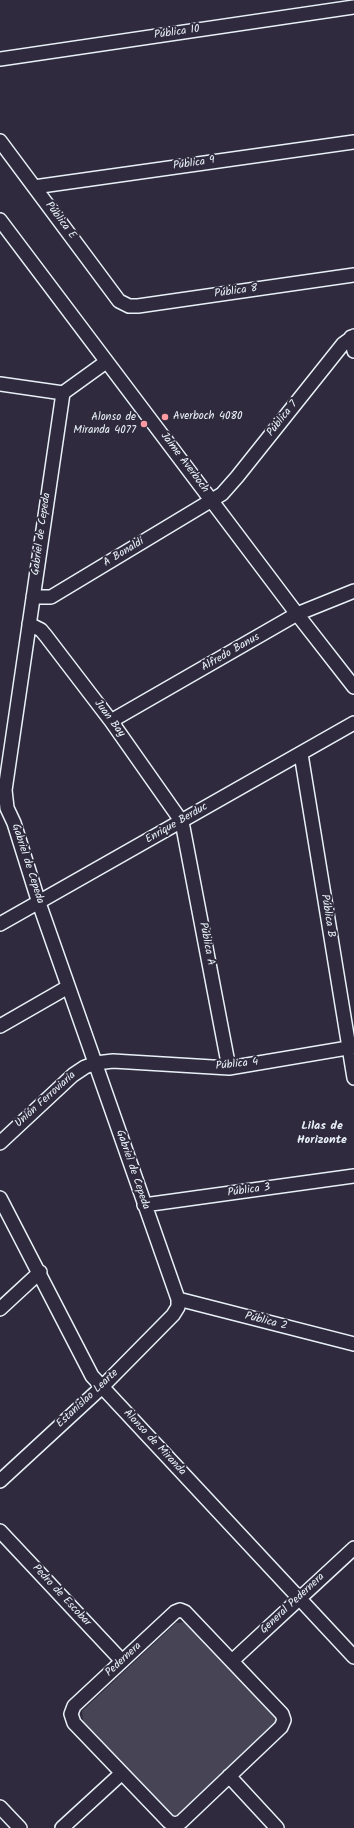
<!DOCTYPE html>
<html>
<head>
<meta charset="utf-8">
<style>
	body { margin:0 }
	canvas { display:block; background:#2f2a3d }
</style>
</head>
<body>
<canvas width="354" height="1828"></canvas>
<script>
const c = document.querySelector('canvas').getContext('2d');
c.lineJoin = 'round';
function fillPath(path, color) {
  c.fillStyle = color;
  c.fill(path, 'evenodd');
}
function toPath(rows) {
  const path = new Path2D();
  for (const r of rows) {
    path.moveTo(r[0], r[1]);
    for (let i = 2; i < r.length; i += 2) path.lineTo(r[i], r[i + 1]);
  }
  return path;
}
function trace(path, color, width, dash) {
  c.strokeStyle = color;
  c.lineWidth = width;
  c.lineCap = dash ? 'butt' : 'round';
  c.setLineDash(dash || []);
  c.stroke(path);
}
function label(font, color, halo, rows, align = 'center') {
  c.font = font + ' Kalam,sans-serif';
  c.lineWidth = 4;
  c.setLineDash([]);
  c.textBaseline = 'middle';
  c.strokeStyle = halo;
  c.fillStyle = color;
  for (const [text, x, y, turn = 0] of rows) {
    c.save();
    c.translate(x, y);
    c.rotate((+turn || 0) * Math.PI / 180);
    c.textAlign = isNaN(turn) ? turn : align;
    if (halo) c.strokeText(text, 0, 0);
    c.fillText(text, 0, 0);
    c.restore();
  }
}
fillPath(toPath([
	[186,1622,192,1627,277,1717,279,1725,176,1819,169,1815,88,1728,83,1721,82,1711,176,1623]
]), '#464455');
const street = toPath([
	[0,59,354,7],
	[0,141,119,301,129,306,138,306,354,275],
	[34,187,354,142],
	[0,220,297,614,354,687],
	[351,337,354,351],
	[0,384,63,393,106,362],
	[33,597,51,597,222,494,237,477,343,344,354,336],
	[29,624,41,630,46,636,111,721,182,822,229,1068],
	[111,721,297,614,354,591],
	[301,754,354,1078],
	[0,924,354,723],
	[0,1026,68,987],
	[0,1143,73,1075,85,1067,96,1063,113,1061,229,1068,354,1047],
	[0,1198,92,1376,354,1657],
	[144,1205,354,1176],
	[178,1299,354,1344],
	[0,1309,40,1272],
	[0,1481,102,1387,173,1315,178,1307,178,1299,39,903,14,823,7,808,5,790,63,393],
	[0,1531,122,1661],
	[180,1610,185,1612,282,1714,284,1720,281,1727,181,1822,175,1824,169,1822,74,1723,71,1714,74,1706,175,1612,180,1610],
	[232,1661,354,1548],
	[229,1776,277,1828],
	[0,1807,20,1828],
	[62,1828,122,1773]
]);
trace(street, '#e8f1f8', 16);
trace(street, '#2f2a3d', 13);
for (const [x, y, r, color] of [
	[165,417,4,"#ff9aa2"],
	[144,424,4,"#ff9aa2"]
]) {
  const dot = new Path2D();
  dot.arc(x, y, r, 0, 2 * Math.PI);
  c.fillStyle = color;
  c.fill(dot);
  trace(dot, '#2f2a3d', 1.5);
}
label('11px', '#e8f1f8', '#2f2a3d', [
	["Pública 10",177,33,-8],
	["Pública 9",194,164,-8],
	["Pública E",60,221,53],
	["Pública 8",236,292,-8],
	["Pública 7",283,419,-52],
	["Jaime Averboch",184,463,53],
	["Gabriel de Cepeda",42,534,-82],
	["A Bonaldi",124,553,-31],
	["Alfredo Banus",231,653,-30],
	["Juan Bay",109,719,53],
	["Enrique Berduc",177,824,-30],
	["Gabriel de Cepeda",27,864,72],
	["Pública B",327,916,81],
	["Pública A",206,944,79],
	["Pública 4",237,1065,-6],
	["Unión Ferroviaria",46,1100,-42],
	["Gabriel de Cepeda",132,1170,71],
	["Pública 3",249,1191,-8],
	["Pública 2",266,1322,14],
	["Estanislao Learte",88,1399,-43],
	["Alonso de Miranda",154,1443,47],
	["Pedro de Escobar",61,1596,47],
	["General Pedernera",293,1604,-43],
	["Pedernera",124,1660,-43]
]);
label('11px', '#e8f1f8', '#2f2a3d', [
	["Averboch 4080",173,417],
	["Alonso de",136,418,"right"],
	["Miranda 4077",136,431,"right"]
], 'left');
label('bold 12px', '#e8f1f8', '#2f2a3d', [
	["Lilas de",322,1127],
	["Horizonte",322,1141]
]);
</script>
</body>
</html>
